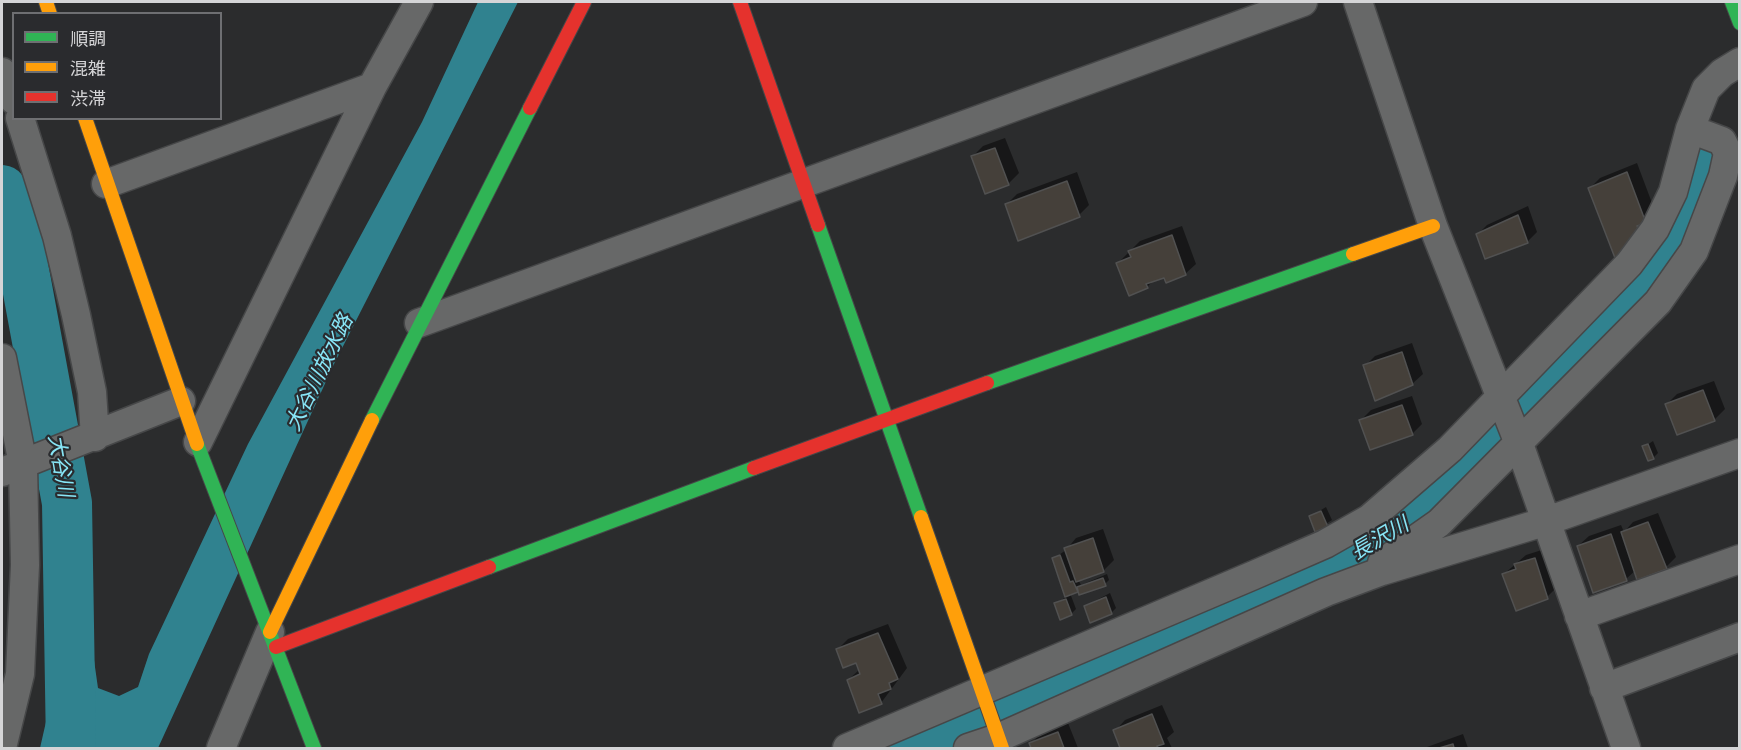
<!DOCTYPE html>
<html>
<head>
<meta charset="utf-8">
<style>
	body { margin:0 }
	#map { position:relative; width:1741px; height:750px; overflow:hidden; background:#2b2c2d; font-family:"Noto Serif","Noto Sans JP",serif }
	canvas { display:block }
	.frame { position:absolute; inset:0; border:3px solid #d5d5d7; pointer-events:none }
	.legend { position:absolute; left:12px; top:12px; width:210px; height:108px; box-sizing:border-box; background:#2a2b2e; border:2px solid #6e6f72; margin:0; padding:8px 10px; list-style:none; font-size:18px; color:#d5d5d7 }
	.legend li { display:flex; align-items:center; gap:12px; height:30px }
	.legend b { width:30px; border:2px solid #6e6f72 }
</style>
</head>
<body>
<div id="map">
<canvas width="1741" height="750"></canvas>
<div class="frame"></div>
<ul class="legend">
<li><b style="height:8px;background:#30b455"></b>順調</li>
<li><b style="height:8px;background:#ff9f0a"></b>混雑</li>
<li><b style="height:8px;background:#e5322d"></b>渋滞</li>
</ul>
</div>
<script>
const c = document.querySelector('canvas').getContext('2d');
c.lineJoin = 'round';
function fillPath(path, color) {
  c.fillStyle = color;
  c.fill(path, 'evenodd');
}
function toPath(rows) {
  const path = new Path2D();
  for (const r of rows) {
    path.moveTo(r[0], r[1]);
    for (let i = 2; i < r.length; i += 2) path.lineTo(r[i], r[i + 1]);
  }
  return path;
}
function trace(path, color, width, dash) {
  c.strokeStyle = color;
  c.lineWidth = width;
  c.lineCap = dash ? 'butt' : 'round';
  c.setLineDash(dash || []);
  c.stroke(path);
}
function label(font, color, halo, rows, align = 'center') {
  c.font = font + ' "Noto Serif","Noto Sans JP",serif';
  c.lineWidth = 4.5;
  c.setLineDash([]);
  c.textBaseline = 'middle';
  c.strokeStyle = halo;
  c.fillStyle = color;
  for (const [text, x, y, turn = 0] of rows) {
    c.save();
    c.translate(x, y);
    c.rotate((+turn || 0) * Math.PI / 180);
    c.textAlign = isNaN(turn) ? turn : align;
    if (halo) c.strokeText(text, 0, 0);
    c.fillText(text, 0, 0);
    c.restore();
  }
}
fillPath(toPath([
	[478,2,518,2,334,364,158,748,40,748,72,608,72,633,82,645,93,653,98,688,119,696,138,687,149,654,248,444,422,122]
]), '#30828f');
fillPath(toPath([
	[1005,138,1019,173,1009,183,986,192,973,156,983,146],
	[1637,163,1655,211,1635,242,1589,189,1600,178],
	[1077,172,1089,205,1079,215,1007,204,1017,194],
	[1528,206,1537,232,1527,242,1477,235,1487,225],
	[1182,226,1196,264,1185,274,1165,276,1154,280,1147,287,1118,263,1140,241],
	[1412,343,1423,374,1412,384,1365,366,1375,356],
	[1714,381,1725,409,1715,419,1677,433,1666,405,1677,394],
	[1412,396,1422,424,1412,434,1361,420,1371,410],
	[1653,441,1658,453,1653,458,1644,447],
	[1326,507,1332,520,1316,530,1311,516],
	[1658,513,1676,557,1666,567,1636,570,1626,579,1578,546,1589,536,1621,525,1624,532,1633,522],
	[1103,529,1114,560,1103,571,1078,579,1081,585,1107,574,1109,580,1105,584,1070,593,1076,609,1071,614,1056,604,1067,596,1053,559,1066,550,1076,538],
	[1545,549,1557,587,1547,597,1504,574,1526,555],
	[1110,593,1116,608,1111,613,1085,606],
	[888,624,907,668,881,703,848,680,859,670,857,661,837,650,848,639],
	[1162,705,1174,732,1167,738,1172,748,1122,748,1115,731,1125,720],
	[1068,723,1078,748,1033,748,1031,744,1041,733],
	[1463,734,1468,748,1425,748,1427,747]
]), '#0007');
trace(toPath([
	[2,190,21,254,67,503,71,748],
	[911,748,1279,593,1340,565,1393,535,1442,498,1490,446,1623,317,1662,266,1696,207,1712,159]
]), '#30828f', 50);
const building = toPath([
	[995,148,1009,185,985,194,971,156,995,148],
	[1627,172,1646,223,1637,226,1640,233,1625,254,1615,258,1588,188,1627,172],
	[1067,181,1080,217,1018,241,1005,204,1067,181],
	[1518,215,1528,243,1485,259,1476,234,1518,215],
	[1172,235,1186,275,1166,283,1164,278,1146,284,1148,288,1129,296,1116,263,1131,257,1128,251,1172,235],
	[1402,352,1413,385,1375,401,1363,365,1402,352],
	[1703,390,1715,421,1677,435,1665,404,1703,390],
	[1402,405,1413,435,1370,450,1359,420,1402,405],
	[1648,444,1654,459,1648,461,1642,446,1648,444],
	[1321,511,1328,527,1315,532,1309,516,1321,511],
	[1648,522,1667,569,1637,580,1621,532,1648,522],
	[1611,534,1627,581,1593,593,1577,546,1611,534],
	[1093,538,1104,572,1076,582,1064,548,1093,538],
	[1060,555,1070,582,1073,581,1078,592,1065,597,1052,558,1060,555],
	[1535,558,1548,599,1516,611,1502,574,1516,569,1514,564,1535,558],
	[1103,578,1106,586,1079,595,1077,587,1103,578],
	[1106,597,1112,614,1090,623,1084,606,1106,597],
	[1066,599,1072,615,1060,620,1054,603,1066,599],
	[878,633,898,679,889,683,891,689,878,694,882,704,859,713,847,680,860,674,856,663,843,668,836,649,878,633],
	[1152,714,1164,744,1157,746,1158,748,1120,748,1113,730,1152,714],
	[1058,732,1064,748,1031,748,1029,743,1058,732],
	[1453,744,1454,748,1439,748,1453,744]
]);
fillPath(building, '#45403a');
trace(building, '#515151', 1.5);
const street = toPath([
	[1358,2,1433,226,1518,441,1626,748],
	[2,72,14,100],
	[20,118,57,236,76,315,92,392,95,437],
	[106,184,372,87],
	[419,323,1303,2],
	[2,358,23,464,25,565,20,674,2,748],
	[198,442,372,87,419,2],
	[2,472,181,401],
	[1382,563,1439,523,1658,302,1694,251,1723,176,1728,153,1722,141,1690,129],
	[1579,616,1740,559],
	[1604,688,1740,637],
	[221,748,270,632],
	[847,748,1254,575,1325,544,1369,519,1450,449,1629,264,1655,229,1673,192,1690,129,1706,89,1722,73,1740,62],
	[968,748,998,738,1326,592,1382,571,1544,522,1740,453]
]);
const fast = toPath([
	[1732,2,1740,23],
	[818,225,921,517],
	[987,383,1353,254],
	[372,420,530,108],
	[197,444,314,748],
	[489,567,754,468]
]);
const slow = toPath([
	[46,2,50,14],
	[85,118,197,444],
	[1353,254,1433,226],
	[921,517,1002,748],
	[270,632,372,420]
]);
const jam = toPath([
	[740,2,818,225],
	[530,108,584,2],
	[754,468,987,383],
	[276,647,489,567]
]);
trace(street, '#464748', 31);
trace(fast, '#464748', 16);
trace(slow, '#464748', 16);
trace(jam, '#464748', 16);
trace(street, '#676868', 28);
trace(fast, '#30b455', 14);
trace(slow, '#ff9f0a', 14);
trace(jam, '#e5322d', 14);
label('italic 21px', '#88e6f7', '#2a2b2e', [
	["大谷川放水路",320,373,-64],
	["大谷川",60,466,80],
	["長沢川",1380,539,-30]
]);
</script>
</body>
</html>
